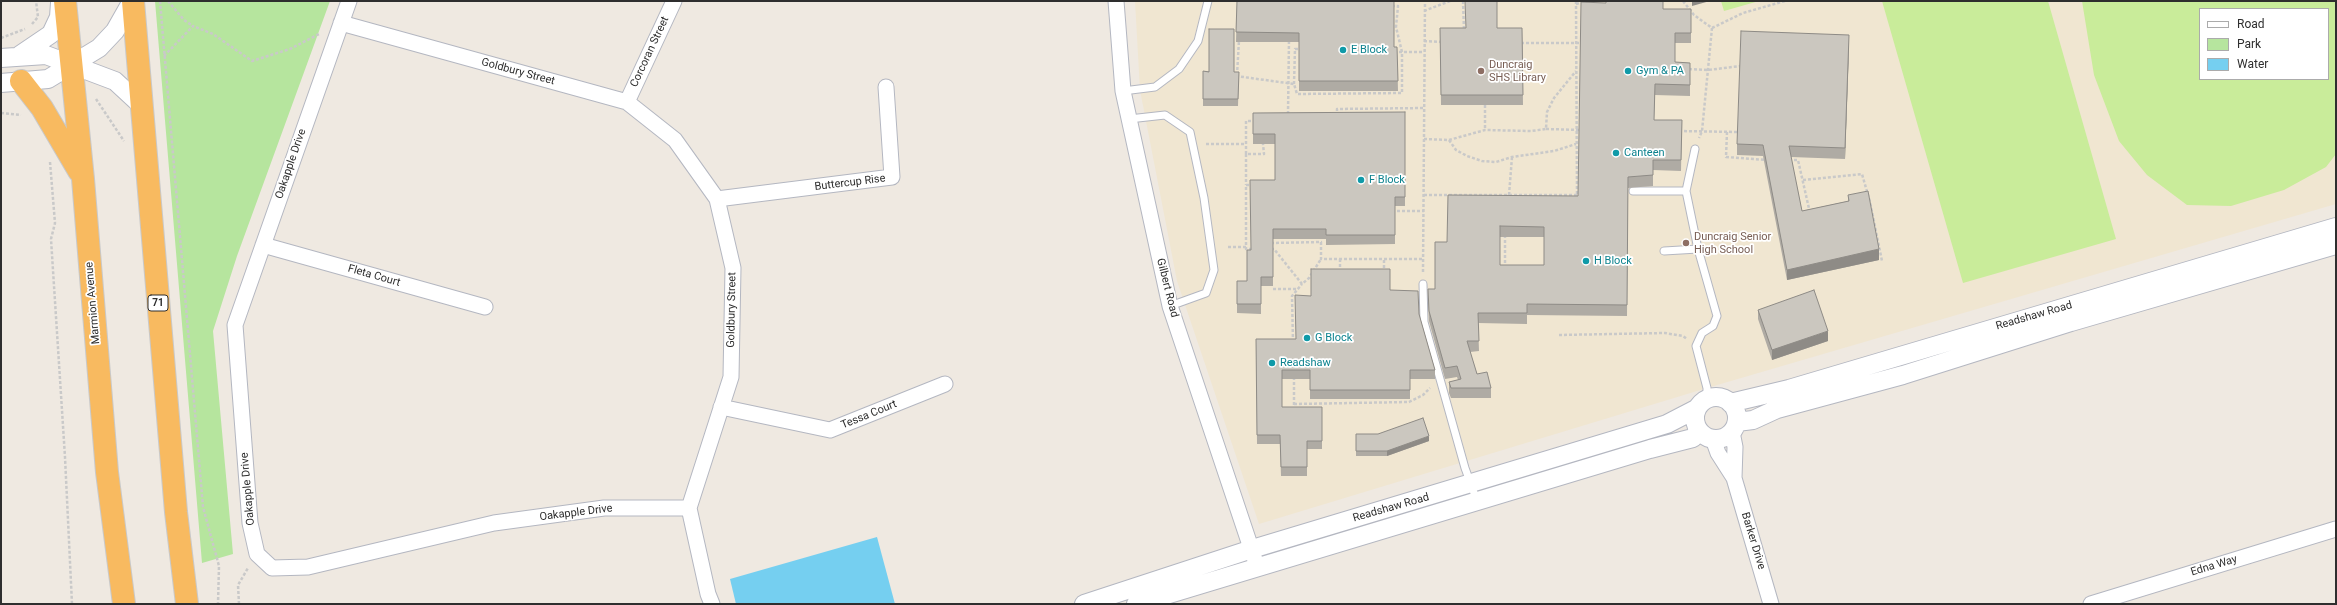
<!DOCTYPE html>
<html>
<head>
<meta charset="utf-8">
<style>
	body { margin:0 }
	#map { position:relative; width:2337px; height:605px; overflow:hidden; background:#efe9e1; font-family:Roboto,sans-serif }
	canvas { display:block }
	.frame { position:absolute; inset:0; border:2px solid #2e2e2e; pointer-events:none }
	.legend { position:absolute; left:2199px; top:8px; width:130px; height:72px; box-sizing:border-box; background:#fff; border:1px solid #ababab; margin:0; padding:5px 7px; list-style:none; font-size:12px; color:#2e2e2e }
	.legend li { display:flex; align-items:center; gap:8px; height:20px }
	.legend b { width:20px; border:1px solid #ababab }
</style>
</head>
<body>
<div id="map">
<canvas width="2337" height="605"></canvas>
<div class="frame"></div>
<ul class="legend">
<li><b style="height:5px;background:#fff"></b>Road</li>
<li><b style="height:11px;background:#b6e59e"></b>Park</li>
<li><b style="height:11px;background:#75cff0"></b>Water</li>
</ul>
</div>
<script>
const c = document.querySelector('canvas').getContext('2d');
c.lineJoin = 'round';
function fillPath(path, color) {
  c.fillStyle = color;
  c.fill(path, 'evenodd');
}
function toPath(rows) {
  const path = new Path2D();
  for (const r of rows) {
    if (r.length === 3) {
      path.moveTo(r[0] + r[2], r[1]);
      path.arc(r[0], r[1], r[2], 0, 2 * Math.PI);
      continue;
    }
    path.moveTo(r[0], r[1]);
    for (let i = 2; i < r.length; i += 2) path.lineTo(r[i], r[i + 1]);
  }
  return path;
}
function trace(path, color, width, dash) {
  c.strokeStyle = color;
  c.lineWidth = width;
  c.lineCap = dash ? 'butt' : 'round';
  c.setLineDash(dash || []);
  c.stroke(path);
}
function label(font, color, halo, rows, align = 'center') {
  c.font = font + ' Roboto,sans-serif';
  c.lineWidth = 3.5;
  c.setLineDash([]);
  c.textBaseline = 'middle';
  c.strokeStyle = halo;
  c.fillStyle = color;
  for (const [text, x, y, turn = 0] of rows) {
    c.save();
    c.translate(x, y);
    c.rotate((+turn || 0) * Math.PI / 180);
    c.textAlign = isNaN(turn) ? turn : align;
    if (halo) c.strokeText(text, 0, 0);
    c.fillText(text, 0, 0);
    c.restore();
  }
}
fillPath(toPath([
	[1135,1,2336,1,2336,204,1707,388,1259,524,1177,281,1140,90],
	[2200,9,2328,9,2328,79,2200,79]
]), '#f0e6d1');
fillPath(toPath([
	[155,1,330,1,237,256,213,331,233,554,202,563]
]), '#b6e59e');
fillPath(toPath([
	[1721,1,1759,1,1724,11],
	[1882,1,2048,1,2116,239,1963,283],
	[2082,1,2336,1,2336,154,2326,167,2284,190,2231,206,2187,205,2147,175,2119,141,2094,75],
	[2200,9,2328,9,2328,79,2200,79]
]), '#c9ec9a');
fillPath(toPath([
	[877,537,895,604,736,604,730,579]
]), '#75cff0');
const service = toPath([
	[1123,91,1155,87,1179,69,1198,41,1208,1],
	[1129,119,1165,115,1190,132,1204,198,1214,270,1206,293,1170,306],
	[1695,149,1686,191,1698,249,1717,316,1713,326,1702,333,1696,346,1707,388,1707,399],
	[1633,191,1686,191],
	[1664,251,1698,249],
	[1423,284,1424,322,1465,468,1477,501]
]);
const minor = toPath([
	[349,1,235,325,250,523,257,554,272,568,308,567,494,523,604,508,689,508],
	[1116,1,1123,91,1170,306,1255,560],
	[341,23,627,102,675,140,717,199,733,268,731,377,689,508,708,594,712,604],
	[627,102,674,1],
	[717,199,892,177,886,87],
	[263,245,485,307],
	[721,407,830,430,945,384],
	[1732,432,1735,447,1734,478],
	[1713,439,1718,453,1734,478,1771,604],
	[2091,604,2336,529]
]);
const tertiary = toPath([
	[20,55,51,34,59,17,60,3],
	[1,58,46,55,115,81,142,106],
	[1,83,48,79,99,48,115,31,132,1],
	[1716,418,21],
	[1730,403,1789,389,2336,227],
	[1737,422,1753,420,1777,409,1903,375,2071,322,2336,245],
	[1084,604,1252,549,1667,424,1696,409],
	[1136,604,1650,449,1693,438,1698,431]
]);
const trunk = toPath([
	[65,1,83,179,107,472,124,604],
	[133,1,176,512,187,604],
	[21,81,42,108,79,171]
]);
trace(service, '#b4b7c1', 9);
trace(minor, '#b4b7c1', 17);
trace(tertiary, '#b4b7c1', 20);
trace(trunk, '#c9c9c9', 24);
trace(toPath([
	[160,1,203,507,219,566,218,604],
	[168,1,184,20,193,26],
	[1463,1,1464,30],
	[1576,1,1577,196],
	[1683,1,1694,15,1712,28,1702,131,1699,138],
	[1576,4,1589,1],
	[1424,11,1450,1],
	[32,24,38,17,36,1],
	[1712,28,1743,13,1785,1],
	[1,38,25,29],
	[1424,41,1444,42],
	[1521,43,1581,43],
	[1394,52,1424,52],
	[164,56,193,26,213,34,252,61,290,49,319,34],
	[1689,69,1708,70,1740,66],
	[1237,75,1239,40],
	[1236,76,1294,84,1297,94,1402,93,1402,52,1396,27,1398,6,1392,6],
	[1294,84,1295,49,1301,49],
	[96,99,124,141],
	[1485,105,1485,130],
	[1,113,21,115],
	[1288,114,1289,39],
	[1337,116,1337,109,1424,108],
	[1256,121,1246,121,1246,154,1264,154,1263,144],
	[1546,129,1582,130],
	[1679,131,1738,132],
	[1727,132,1726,157,1766,160],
	[1424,139,1449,140,1485,130,1531,131,1546,129,1547,112,1554,98,1576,71],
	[1449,140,1456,150,1467,156,1482,161,1496,162,1512,157,1554,151,1576,144],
	[1206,144,1246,144],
	[1246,154,1246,185],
	[1789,160,1798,160,1810,213],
	[50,162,55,223,51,239,65,457,72,604],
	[1803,180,1862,174,1870,202,1882,261],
	[1254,185,1246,185,1246,249,1254,249],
	[1424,195,1581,195],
	[1509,195,1512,157],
	[1392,211,1424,211],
	[1271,243,1321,242,1321,259,1424,259],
	[1228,247,1246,247],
	[1271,249,1274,249,1302,284,1309,278,1321,259],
	[1340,259,1340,271],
	[1384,260,1384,271],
	[1505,268,1505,235],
	[1423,272,1425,1],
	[1273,289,1297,289],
	[1559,335,1665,333,1683,336,1687,339],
	[1293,342,1292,296,1302,284],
	[1294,377,1294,410],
	[1294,404,1409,402,1423,395,1430,388],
	[239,604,238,585,248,568]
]), '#c9c9c9', 2.5, [3, 2]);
trace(service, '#fff', 7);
trace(minor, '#fff', 15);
trace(tertiary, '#fff', 18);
trace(trunk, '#f8ba60', 22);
fillPath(toPath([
	[1237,1,1394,47,1397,47,1398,91,1299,91,1299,42,1236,42],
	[1663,9,1691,9,1691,43,1675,43,1675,62,1690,63,1690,96,1655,95,1654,120,1682,120,1681,171,1653,170,1653,186,1628,188,1627,316,1527,315,1527,324,1478,323,1479,351,1470,352,1477,374,1491,388,1491,398,1451,398,1449,393,1449,382,1458,380,1457,377,1445,379,1429,321,1428,300,1435,289,1447,242,1578,196],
	[1500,237,1544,237,1544,265,1500,265],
	[1440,28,1522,28,1523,105,1441,105],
	[1849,46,1845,159,1791,157,1802,211,1848,201,1848,195,1879,260,1787,280,1763,156,1737,155,1737,144],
	[1203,71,1239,72,1238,106,1203,106],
	[1405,112,1405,206,1395,206,1395,244,1326,245,1326,239,1273,239,1273,286,1261,286,1261,314,1237,313,1237,281,1247,281,1251,250,1275,180,1275,144,1253,144,1253,113],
	[1390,290,1419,314,1435,370,1435,379,1410,379,1410,399,1310,399,1310,379,1282,379,1282,407,1322,407,1322,449,1307,449,1307,476,1281,476,1280,444,1257,444,1256,339,1296,339,1311,296],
	[1758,310,1828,341,1772,360,1758,319],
	[1356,434,1429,441,1387,456,1356,456]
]), '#afaba4');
fillPath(toPath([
	[1692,1,1710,1,1692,6],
	[1849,35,1849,46,1845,159,1845,148],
	[1879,249,1879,260,1787,280,1787,270],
	[1828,331,1828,341,1772,360,1772,350],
	[1429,436,1429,441,1387,456,1387,451]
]), '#8e8b86');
const building = toPath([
	[1237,1,1394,1,1394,47,1397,47,1398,81,1299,81,1299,33,1236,32,1237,1],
	[1465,1,1497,1,1497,28,1522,28,1523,95,1441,95,1440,28,1466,28,1465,1],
	[1606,1,1663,1,1663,9,1691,9,1691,33,1675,33,1675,62,1690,63,1690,85,1655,84,1654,120,1682,120,1681,160,1653,160,1653,175,1628,177,1627,305,1527,304,1527,313,1478,313,1479,341,1467,341,1477,374,1487,372,1491,388,1451,388,1449,382,1461,379,1457,366,1445,368,1429,311,1428,289,1435,289,1435,242,1447,242,1448,195,1578,196,1581,2,1606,3,1606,1],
	[1500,226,1544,227,1544,265,1500,265,1500,226],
	[1209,29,1234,29,1234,72,1239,72,1238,99,1203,99,1203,71,1209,72,1209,29],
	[1741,31,1849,35,1845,148,1789,146,1802,211,1849,201,1848,195,1868,191,1879,249,1787,270,1763,145,1737,144,1741,31],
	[1405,112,1405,197,1395,197,1395,235,1326,235,1326,229,1273,229,1273,277,1261,277,1261,304,1237,304,1237,281,1247,281,1247,250,1251,250,1250,180,1275,180,1275,134,1253,134,1253,113,1405,112],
	[1311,269,1390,269,1390,290,1418,291,1419,314,1435,370,1410,370,1410,390,1310,390,1310,370,1282,370,1282,407,1322,407,1322,441,1307,441,1307,467,1281,467,1280,435,1257,435,1256,339,1296,339,1295,295,1311,296,1311,269],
	[1814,290,1828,331,1772,350,1758,310,1814,290],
	[1423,418,1429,436,1387,451,1356,451,1356,434,1378,434,1423,418]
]);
fillPath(building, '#cbc7bf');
trace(building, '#8e8b86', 1);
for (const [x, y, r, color] of [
	[1343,50,4,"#0f9aa8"],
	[1481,71,4,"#8d6e63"],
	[1628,71,4,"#0f9aa8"],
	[1616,153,4,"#0f9aa8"],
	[1361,180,4,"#0f9aa8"],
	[1686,243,4,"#8d6e63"],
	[1586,261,4,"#0f9aa8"],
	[1307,338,4,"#0f9aa8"],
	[1272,363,4,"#0f9aa8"]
]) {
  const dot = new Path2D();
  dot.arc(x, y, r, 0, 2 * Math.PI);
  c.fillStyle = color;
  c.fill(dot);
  trace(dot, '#fff', 1.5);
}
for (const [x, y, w] of [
	[158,303,20]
]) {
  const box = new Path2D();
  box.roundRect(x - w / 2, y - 8, w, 16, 3);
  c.fillStyle = '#fff';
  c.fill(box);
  trace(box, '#2e2e2e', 1);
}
label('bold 10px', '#2e2e2e', null, [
	["71",158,303]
]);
label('11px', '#0d838f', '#fff', [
	["E Block",1351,50],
	["Gym & PA",1636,71],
	["Canteen",1624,153],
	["F Block",1369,180],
	["H Block",1594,261],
	["G Block",1315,338],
	["Readshaw",1280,363]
], 'left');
label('11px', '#2e2e2e', '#fff', [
	["Corcoran Street",650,52,-65],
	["Goldbury Street",518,72,15],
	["Oakapple Drive",291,164,-71],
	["Buttercup Rise",850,183,-7],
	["Fleta Court",374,276,16],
	["Gilbert Road",1167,288,76],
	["Marmion Avenue",93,303,-95],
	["Goldbury Street",732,310,-89],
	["Readshaw Road",2034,316,-16],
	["Tessa Court",869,415,-22],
	["Oakapple Drive",248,489,-95],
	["Readshaw Road",1391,508,-16],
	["Oakapple Drive",576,513,-7],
	["Barker Drive",1753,541,73],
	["Edna Way",2214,566,-17]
]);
label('11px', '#785e54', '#fff', [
	["Duncraig",1489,65],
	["SHS Library",1489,78],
	["Duncraig Senior",1694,237],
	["High School",1694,250]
], 'left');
</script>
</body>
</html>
